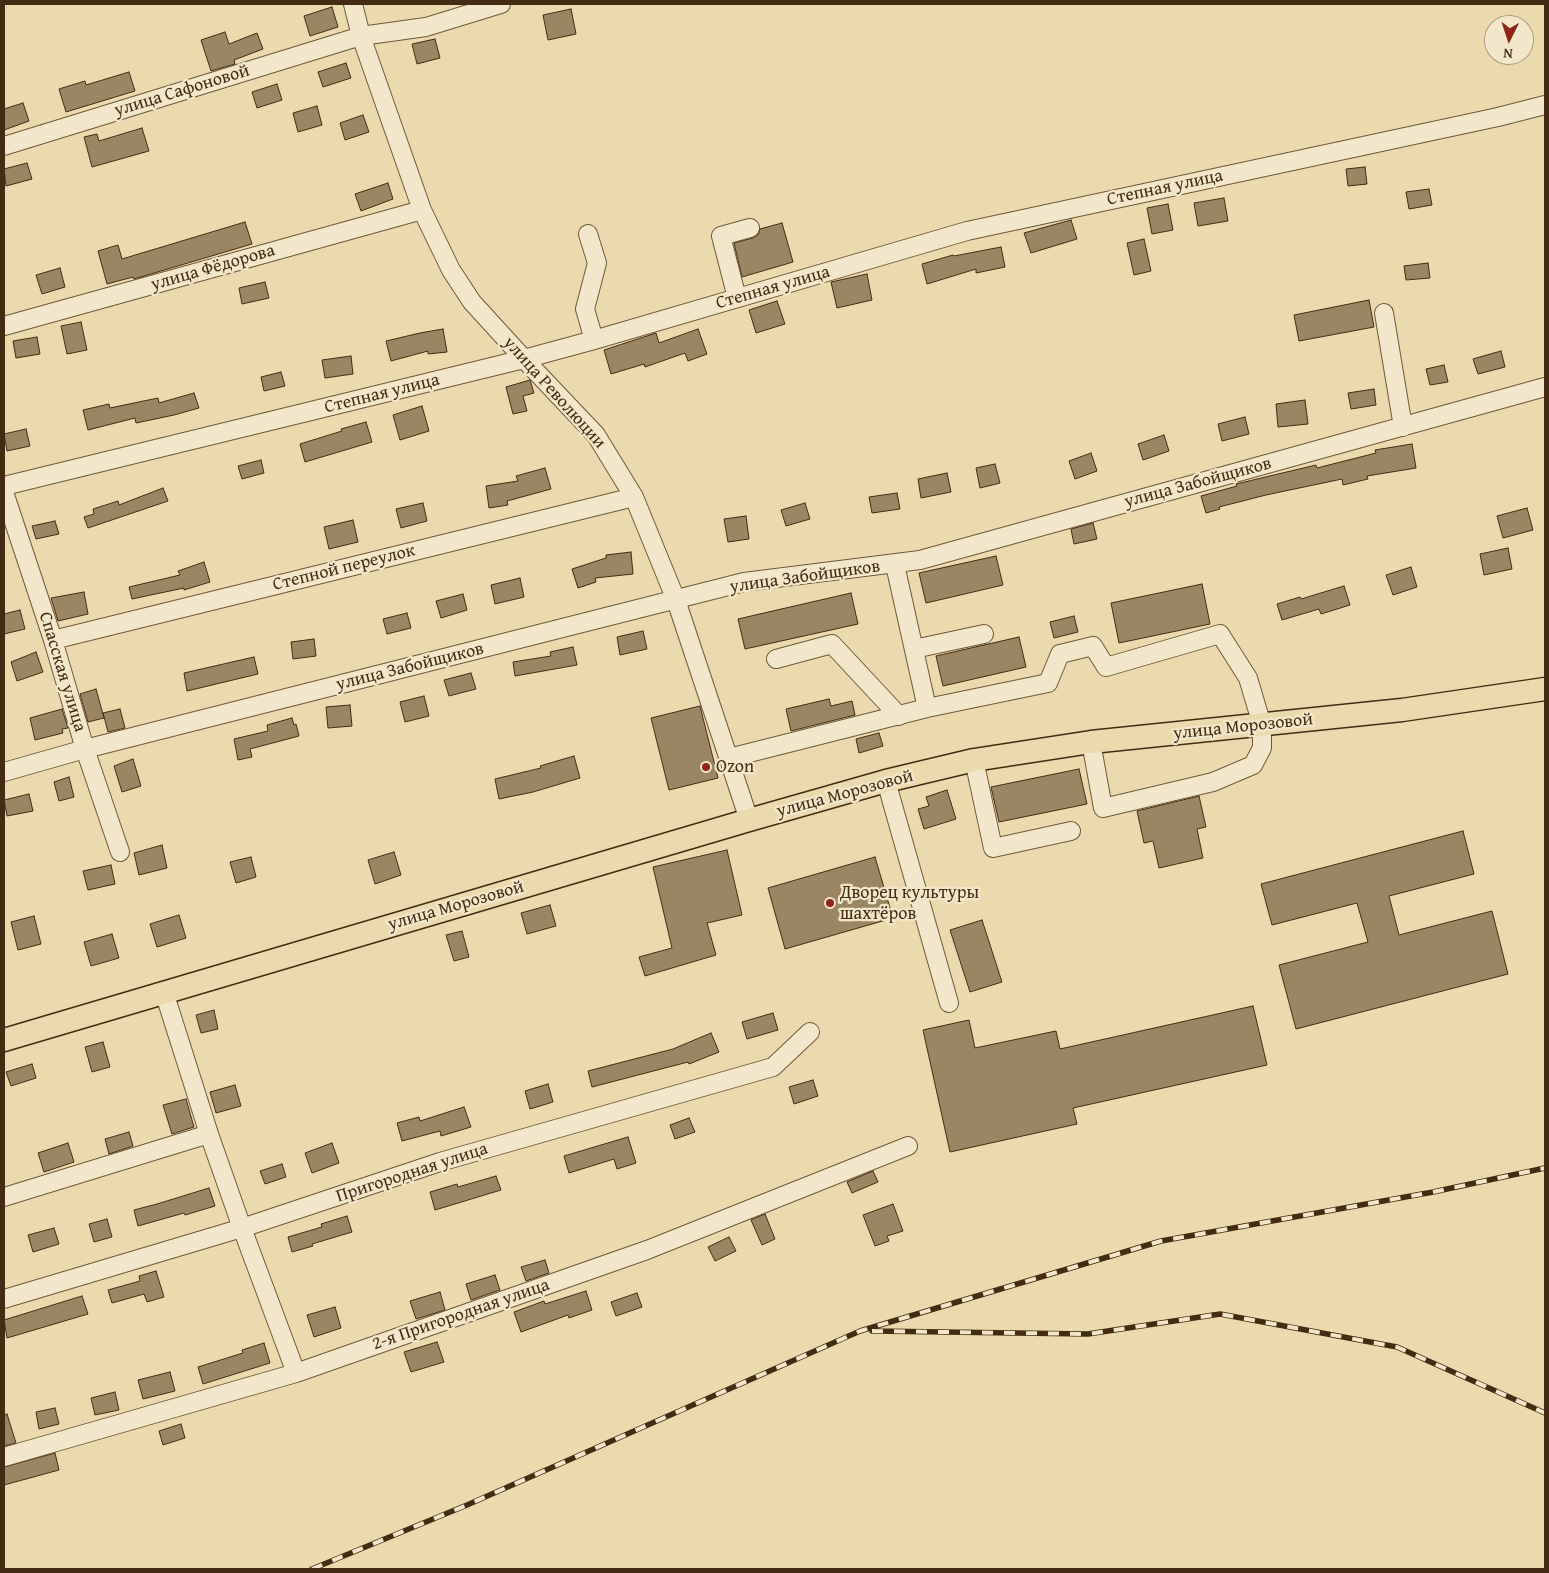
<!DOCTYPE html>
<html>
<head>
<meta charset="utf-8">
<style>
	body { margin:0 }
	#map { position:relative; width:1549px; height:1573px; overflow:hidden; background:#ebdaad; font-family:"Gentium Book Plus",serif }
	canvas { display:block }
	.frame { position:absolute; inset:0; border:5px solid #432c13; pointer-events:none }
	.north { position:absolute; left:1484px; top:15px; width:50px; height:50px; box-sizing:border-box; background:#f2e7ca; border:1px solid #ac9c81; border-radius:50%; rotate:184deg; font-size:14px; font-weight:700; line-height:20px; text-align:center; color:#432c13 }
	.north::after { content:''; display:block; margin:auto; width:18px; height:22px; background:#8f2418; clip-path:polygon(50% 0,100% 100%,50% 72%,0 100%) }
</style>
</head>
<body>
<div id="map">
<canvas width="1549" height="1573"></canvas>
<div class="frame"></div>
<div class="north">N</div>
</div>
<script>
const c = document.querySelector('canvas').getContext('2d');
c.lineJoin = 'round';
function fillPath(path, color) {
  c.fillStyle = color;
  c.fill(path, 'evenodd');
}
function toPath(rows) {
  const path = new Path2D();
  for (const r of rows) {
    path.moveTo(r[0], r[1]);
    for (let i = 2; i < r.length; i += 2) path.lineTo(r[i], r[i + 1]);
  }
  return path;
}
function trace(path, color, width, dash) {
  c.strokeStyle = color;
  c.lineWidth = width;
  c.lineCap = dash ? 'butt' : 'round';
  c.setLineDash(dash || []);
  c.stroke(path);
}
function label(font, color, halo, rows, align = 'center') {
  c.font = font + ' "Gentium Book Plus",serif';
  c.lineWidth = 4.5;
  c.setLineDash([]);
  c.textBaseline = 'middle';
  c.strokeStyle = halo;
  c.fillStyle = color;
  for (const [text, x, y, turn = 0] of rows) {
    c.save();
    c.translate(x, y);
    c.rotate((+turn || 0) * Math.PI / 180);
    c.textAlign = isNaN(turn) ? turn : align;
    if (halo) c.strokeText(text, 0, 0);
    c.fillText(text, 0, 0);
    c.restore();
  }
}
const building = toPath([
	[332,7,338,27,310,36,304,16,332,7],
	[571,9,576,34,548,40,543,15,571,9],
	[225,32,229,44,257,33,263,49,234,60,235,64,211,71,201,40,225,32],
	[435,39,440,58,417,64,412,44,435,39],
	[346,63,351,78,323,87,318,72,346,63],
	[129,72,135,91,66,112,59,89,85,81,86,85,129,72],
	[277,84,282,100,257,108,252,92,277,84],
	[23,103,29,121,4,130,4,109,23,103],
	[317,106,322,125,298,132,293,113,317,106],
	[363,115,369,132,345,140,340,123,363,115],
	[142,128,149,151,92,167,84,137,97,134,99,141,142,128],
	[27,163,32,179,6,186,4,169,27,163],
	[1365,167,1367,184,1348,186,1346,169,1365,167],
	[388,183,393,199,361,211,355,194,388,183],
	[1429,189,1432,205,1409,209,1406,192,1429,189],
	[1224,198,1228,221,1198,226,1194,203,1224,198],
	[1168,204,1173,230,1152,234,1147,208,1168,204],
	[1071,220,1077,239,1031,253,1024,233,1071,220],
	[245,222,252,244,134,279,133,277,107,284,98,251,118,245,122,259,245,222],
	[782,223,793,262,742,277,734,243,753,238,758,235,760,229,782,223],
	[1144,239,1151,271,1134,275,1127,243,1144,239],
	[1001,247,1005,267,976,273,976,269,927,284,922,264,953,255,954,256,1001,247],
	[1428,263,1430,278,1406,280,1404,266,1428,263],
	[60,268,65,287,42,294,36,275,60,268],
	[867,274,872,300,837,308,831,282,867,274],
	[265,282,269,298,242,304,239,288,265,282],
	[1369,300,1374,327,1299,341,1294,315,1369,300],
	[777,301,785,324,756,333,749,310,777,301],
	[81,322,87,350,67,354,61,326,81,322],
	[443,329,447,352,428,354,428,351,391,361,386,341,420,333,443,329],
	[698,329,707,354,688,361,685,353,645,367,644,364,611,374,604,350,656,333,659,343,698,329],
	[37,337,40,354,16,358,13,341,37,337],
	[1501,351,1505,367,1478,374,1473,359,1501,351],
	[351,356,353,374,325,378,322,360,351,356],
	[1444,365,1448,382,1430,385,1426,369,1444,365],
	[281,372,285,386,264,391,261,377,281,372],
	[530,380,534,393,523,396,527,411,513,414,506,387,530,380],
	[1374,389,1376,405,1351,409,1348,393,1374,389],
	[194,393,199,408,174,415,136,423,135,418,88,430,83,410,109,404,110,408,158,398,159,403,194,393],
	[1305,400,1308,424,1278,427,1276,404,1305,400],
	[422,406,429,431,400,440,393,415,422,406],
	[1245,417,1249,434,1222,441,1218,424,1245,417],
	[366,422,372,442,305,462,300,444,342,431,341,429,366,422],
	[26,429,30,446,7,451,4,434,26,429],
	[1164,435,1169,451,1143,460,1138,444,1164,435],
	[1412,444,1416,468,1367,476,1368,479,1343,485,1342,479,1266,495,1219,507,1220,509,1206,513,1201,496,1237,486,1236,484,1316,465,1317,468,1376,453,1375,450,1412,444],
	[1091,453,1097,471,1075,479,1069,461,1091,453],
	[261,460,264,473,242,479,238,466,261,460],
	[995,464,1000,483,980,488,976,468,995,464],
	[545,468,551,489,507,501,508,505,489,508,486,486,518,481,516,476,545,468],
	[947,473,951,492,921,498,918,479,947,473],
	[163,488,168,501,88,528,84,517,94,514,93,509,118,501,119,505,163,488],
	[897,493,900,509,872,513,869,497,897,493],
	[423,503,427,521,401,528,396,509,423,503],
	[805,503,810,519,786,526,781,510,805,503],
	[1527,508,1533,530,1503,538,1497,516,1527,508],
	[746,516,749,539,728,542,724,519,746,516],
	[353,520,358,542,329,549,324,527,353,520],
	[55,521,59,534,36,539,32,526,55,521],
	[1093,523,1097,539,1074,544,1071,529,1093,523],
	[1508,548,1512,569,1484,575,1480,554,1508,548],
	[631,552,633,574,595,578,596,582,578,588,572,569,606,558,606,555,631,552],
	[996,556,1003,585,926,603,919,573,996,556],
	[204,562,210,582,184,590,184,588,132,599,129,587,180,575,178,571,204,562],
	[1411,567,1417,587,1393,595,1386,575,1411,567],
	[520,578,524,597,495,604,491,585,520,578],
	[1202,584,1210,624,1119,643,1111,603,1202,584],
	[1344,586,1350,605,1321,614,1319,609,1282,620,1277,604,1300,597,1301,599,1344,586],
	[84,592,88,614,58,621,51,598,84,592],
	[851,593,858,624,745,649,738,619,851,593],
	[463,594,467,610,441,618,436,601,463,594],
	[20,610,25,629,4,634,4,614,20,610],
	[407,613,411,628,387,634,383,619,407,613],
	[1074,616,1078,632,1054,638,1050,622,1074,616],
	[643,631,647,649,620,655,617,637,643,631],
	[1019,637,1026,667,943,686,936,656,1019,637],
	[314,639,316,656,293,659,291,642,314,639],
	[573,647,577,665,515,676,513,662,551,656,550,652,573,647],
	[36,652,43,672,17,681,11,662,36,652],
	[254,657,258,674,187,691,184,673,254,657],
	[471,673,476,689,449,696,444,680,471,673],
	[96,689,104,718,88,722,80,694,96,689],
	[424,696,429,716,405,722,400,702,424,696],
	[829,699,831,706,852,701,855,715,791,731,786,709,829,699],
	[350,705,352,726,328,728,326,707,350,705],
	[700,706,718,778,669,790,651,718,700,706],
	[62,709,68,728,62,729,63,733,35,740,30,718,62,709],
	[120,709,125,728,108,732,103,713,120,709],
	[292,718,294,725,296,724,299,736,250,749,252,757,238,760,234,739,268,731,267,725,292,718],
	[879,733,883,746,859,753,856,739,879,733],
	[574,756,580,778,533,792,499,799,495,779,541,768,540,766,574,756],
	[133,759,141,786,122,792,114,766,133,759],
	[1079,769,1087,804,999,822,991,787,1079,769],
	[69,777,74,797,59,801,54,782,69,777],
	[947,790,956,819,924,829,918,809,929,806,926,797,947,790],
	[29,794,33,811,7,816,4,800,29,794],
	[1199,796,1206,827,1197,829,1203,858,1159,868,1153,841,1144,843,1137,811,1199,796],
	[1463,831,1474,874,1389,896,1399,935,1492,911,1508,974,1296,1029,1279,965,1368,942,1357,903,1272,925,1261,884,1463,831],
	[162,845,167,868,139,875,134,853,162,845],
	[727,850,742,915,707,923,716,955,645,976,639,957,672,948,653,867,727,850],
	[394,852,401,875,375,884,368,860,394,852],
	[251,857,256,877,236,883,230,862,251,857],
	[875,857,893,918,785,949,768,888,875,857],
	[111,865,115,884,88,890,83,871,111,865],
	[550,905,556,926,527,934,521,913,550,905],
	[179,915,186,938,157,947,150,924,179,915],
	[34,916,41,944,18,950,11,922,34,916],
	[982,920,1002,982,970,992,950,930,982,920],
	[462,931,469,957,454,961,446,935,462,931],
	[112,934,119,958,91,966,84,942,112,934],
	[1253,1006,1267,1065,1073,1108,1077,1124,950,1152,923,1030,969,1020,975,1048,1056,1031,1060,1049,1253,1006],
	[214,1010,218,1029,201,1033,196,1015,214,1010],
	[773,1013,778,1030,747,1039,742,1022,773,1013],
	[711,1033,719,1052,689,1064,688,1062,592,1087,588,1071,673,1049,711,1033],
	[103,1042,110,1067,92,1072,85,1047,103,1042],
	[32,1064,36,1078,11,1086,6,1072,32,1064],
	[813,1080,818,1096,794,1104,789,1087,813,1080],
	[548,1084,553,1102,530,1109,525,1091,548,1084],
	[235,1085,241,1106,216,1113,210,1092,235,1085],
	[186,1099,194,1127,172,1134,163,1105,186,1099],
	[464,1107,471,1127,441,1136,440,1131,402,1141,397,1123,419,1117,420,1121,464,1107],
	[689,1118,695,1132,675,1139,670,1125,689,1118],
	[129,1132,133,1146,109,1154,105,1139,129,1132],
	[628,1137,636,1163,617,1169,614,1159,569,1173,564,1156,628,1137],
	[68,1143,74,1162,44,1172,38,1153,68,1143],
	[332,1143,339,1163,312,1173,305,1153,332,1143],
	[282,1164,286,1177,265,1184,260,1171,282,1164],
	[873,1171,878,1182,852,1193,847,1182,873,1171],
	[496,1176,501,1190,435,1210,430,1192,457,1184,458,1187,496,1176],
	[209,1188,215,1206,185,1215,184,1213,138,1226,134,1210,157,1204,209,1188],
	[893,1204,903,1231,887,1236,889,1241,875,1246,863,1215,893,1204],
	[765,1214,775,1239,762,1245,751,1220,765,1214],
	[347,1216,352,1232,312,1244,313,1246,292,1252,288,1237,322,1227,321,1224,347,1216],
	[107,1219,112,1237,94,1242,89,1224,107,1219],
	[54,1228,59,1244,33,1252,28,1235,54,1228],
	[729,1237,736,1251,715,1261,708,1247,729,1237],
	[545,1260,549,1273,526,1281,521,1267,545,1260],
	[156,1271,164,1297,147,1302,144,1294,112,1303,108,1290,140,1281,139,1276,156,1271],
	[495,1275,500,1290,471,1300,466,1284,495,1275],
	[586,1291,592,1310,569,1318,568,1315,521,1332,514,1312,544,1301,545,1304,586,1291],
	[440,1292,445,1310,416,1319,410,1301,440,1292],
	[637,1293,642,1307,616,1316,611,1302,637,1293],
	[82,1296,88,1314,7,1338,4,1320,82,1296],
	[335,1307,341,1328,314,1337,307,1315,335,1307],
	[437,1342,444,1362,411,1372,404,1352,437,1342],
	[264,1343,270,1363,203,1384,198,1367,243,1353,242,1350,264,1343],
	[170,1372,175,1391,143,1399,138,1380,170,1372],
	[115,1392,119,1410,95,1415,91,1398,115,1392],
	[55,1408,59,1424,39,1429,36,1412,55,1408],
	[7,1414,16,1443,4,1446,4,1415,7,1414],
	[181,1424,185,1438,163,1445,159,1431,181,1424],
	[55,1453,59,1470,4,1485,4,1467,55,1453]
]);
fillPath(building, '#9a8663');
trace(building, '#432c13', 1);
const minor = toPath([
	[353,4,361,36,422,210,451,270,472,302,524,359,596,435,634,497,676,600,749,820],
	[4,146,361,36,426,27,501,4],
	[588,234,597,263,585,309,594,340],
	[737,298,721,236,750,228],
	[1384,313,1403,427],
	[4,326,422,210],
	[4,486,524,359,594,340,967,231,1498,117,1545,105],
	[4,492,53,640,85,749,120,852],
	[53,640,634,497],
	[914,649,984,634],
	[776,659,832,644,899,716],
	[927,708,1048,683,1060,654,1093,646,1106,667,1220,634,1248,678,1262,725,1262,748,1253,765,1213,782,1103,808,1091,742],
	[729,758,927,708,895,565],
	[974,760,993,848,1071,831],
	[4,772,85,749,744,582,920,560,1545,387],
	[886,781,949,1003],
	[164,992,209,1134,242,1228,296,1373],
	[4,1197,209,1134],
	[4,1299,242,1228,440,1162,773,1067,810,1032],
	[4,1457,296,1373,647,1250,908,1146]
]);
const major = toPath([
	[4,1040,749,820,886,781,974,760,1091,742,1402,710,1545,689]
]);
trace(minor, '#6d583a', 20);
trace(major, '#432c13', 25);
trace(minor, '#f2e7ca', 18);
trace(major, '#ebdaad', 22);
const rail = toPath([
	[872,1331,1088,1334,1220,1314,1397,1347,1545,1413],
	[312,1569,467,1505,860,1331,1161,1241,1433,1192,1545,1168]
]);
trace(rail, '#432c13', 5.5);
trace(rail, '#f2e7ca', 4, [11]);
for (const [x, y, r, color] of [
	[706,767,5,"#8f2418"],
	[830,903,5,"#8f2418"]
]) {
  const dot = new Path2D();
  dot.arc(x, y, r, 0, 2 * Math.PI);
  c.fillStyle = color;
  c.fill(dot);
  trace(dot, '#f2e7ca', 2);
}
label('18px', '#432c13', '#f2e7ca', [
	["улица Сафоновой",182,91,-17],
	["Степная улица",1165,188,-12],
	["улица Фёдорова",213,268,-16],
	["Степная улица",773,288,-16],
	["улица Революции",554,393,48],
	["Степная улица",382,394,-14],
	["улица Забойщиков",1198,483,-15],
	["Степной переулок",344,568,-14],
	["улица Забойщиков",805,577,-8],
	["улица Забойщиков",410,667,-14],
	["Спасская улица",62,672,73],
	["улица Морозовой",1243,727,-6],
	["улица Морозовой",845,794,-15],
	["улица Морозовой",456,906,-16],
	["Пригородная улица",412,1173,-18],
	["2-я Пригородная улица",461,1315,-19]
]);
label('18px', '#432c13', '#f2e7ca', [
	["Ozon",716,767],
	["Дворец культуры",840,893],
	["шахтёров",840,914]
], 'left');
</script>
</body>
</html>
